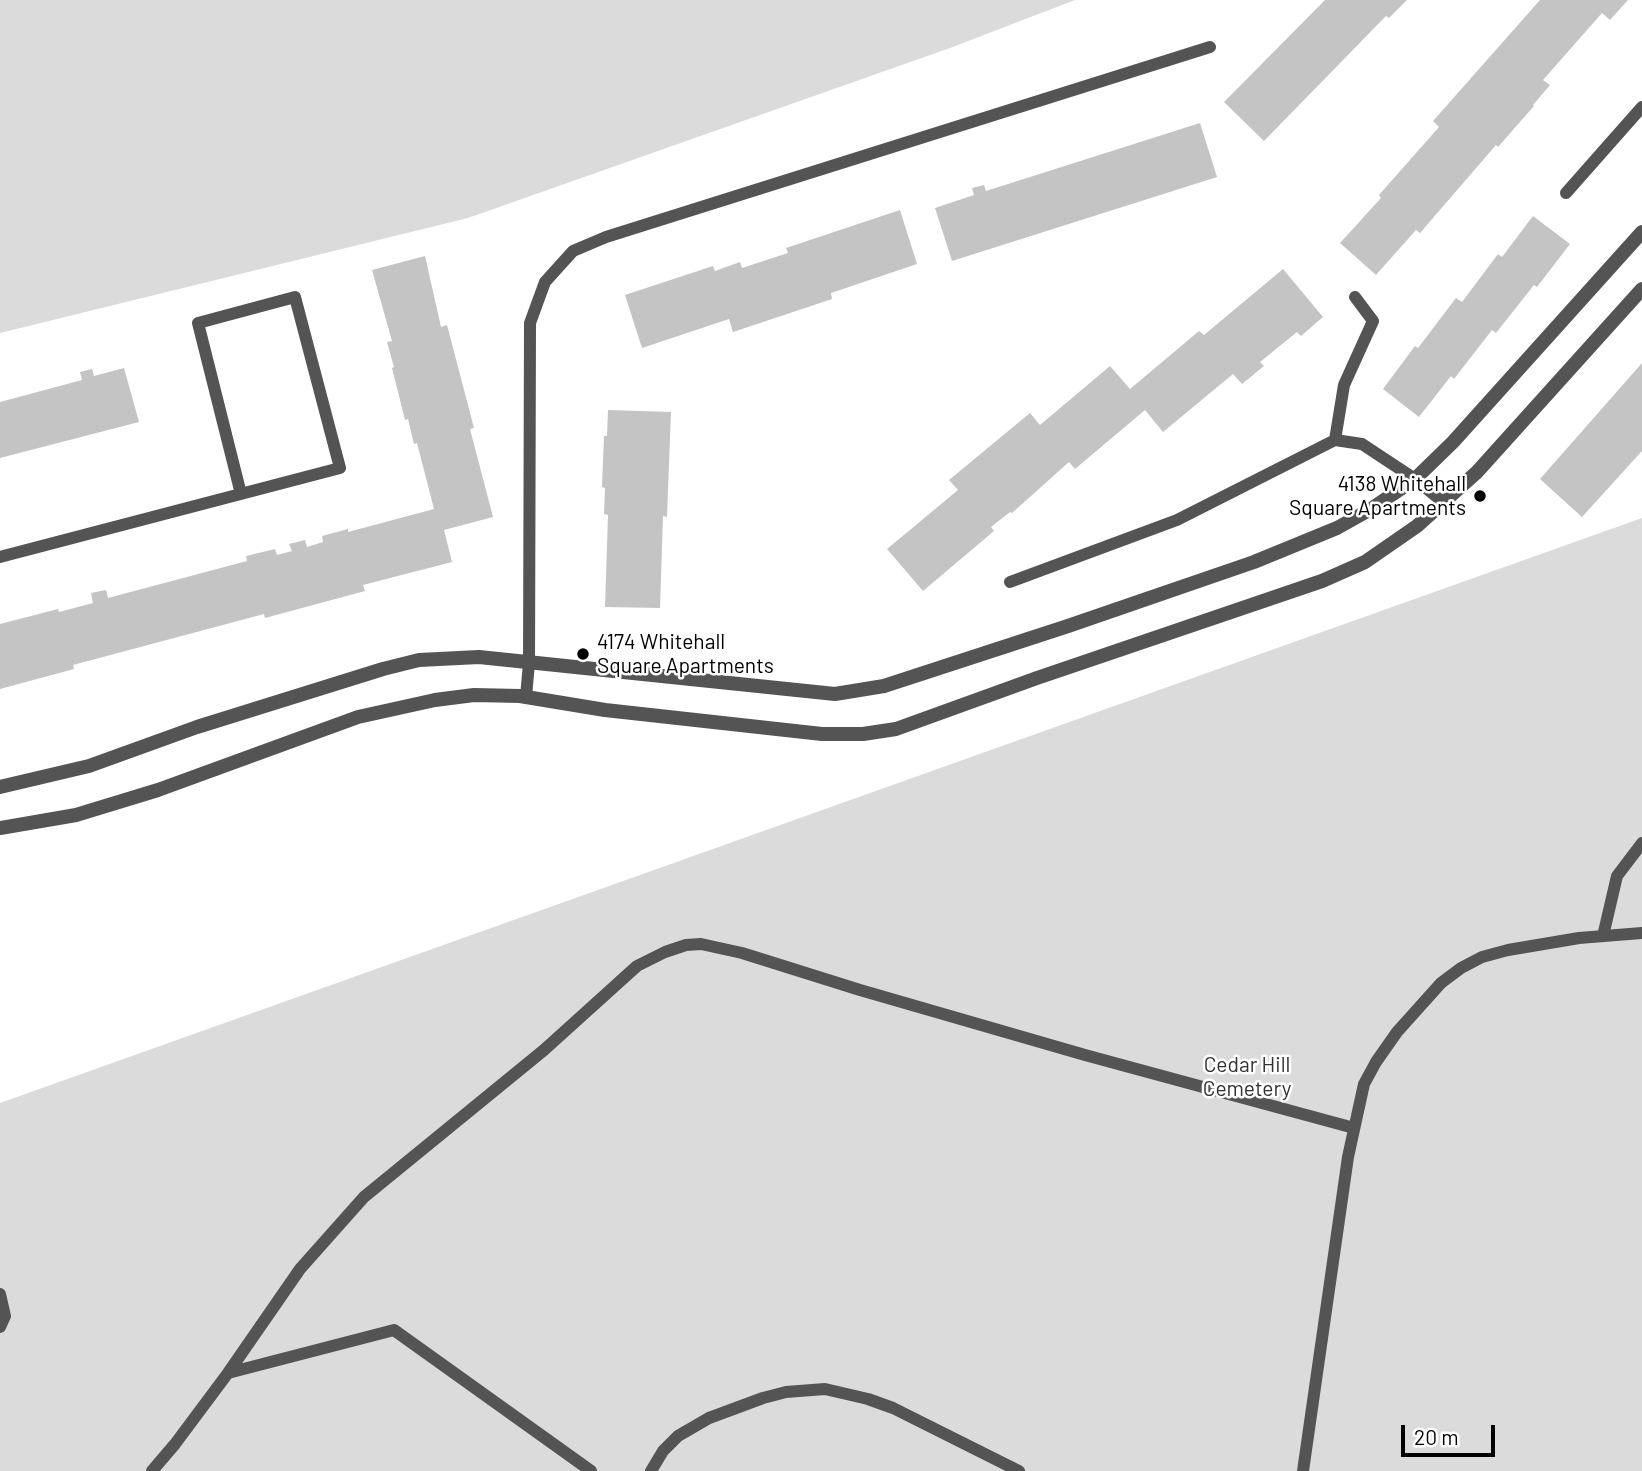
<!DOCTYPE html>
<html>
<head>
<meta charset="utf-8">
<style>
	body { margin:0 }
	#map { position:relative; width:1642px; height:1471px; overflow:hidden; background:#fff; font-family:Barlow,sans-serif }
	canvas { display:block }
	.scale { position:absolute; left:1401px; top:1425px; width:94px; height:32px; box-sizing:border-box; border:4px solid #000; border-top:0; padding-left:9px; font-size:21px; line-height:24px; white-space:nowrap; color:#000; -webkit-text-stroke:5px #fff; paint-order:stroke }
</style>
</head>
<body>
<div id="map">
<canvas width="1642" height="1471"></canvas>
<div class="scale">20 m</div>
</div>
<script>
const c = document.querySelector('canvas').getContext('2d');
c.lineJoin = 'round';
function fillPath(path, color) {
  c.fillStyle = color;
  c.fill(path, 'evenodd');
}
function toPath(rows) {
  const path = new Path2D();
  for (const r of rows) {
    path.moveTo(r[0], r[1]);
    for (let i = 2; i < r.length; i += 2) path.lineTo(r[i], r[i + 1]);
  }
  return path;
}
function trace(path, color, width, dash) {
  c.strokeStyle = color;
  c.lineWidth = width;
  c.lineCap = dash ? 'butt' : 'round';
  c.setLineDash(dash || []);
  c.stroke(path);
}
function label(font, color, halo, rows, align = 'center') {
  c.font = font + ' Barlow,sans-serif';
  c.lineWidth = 5;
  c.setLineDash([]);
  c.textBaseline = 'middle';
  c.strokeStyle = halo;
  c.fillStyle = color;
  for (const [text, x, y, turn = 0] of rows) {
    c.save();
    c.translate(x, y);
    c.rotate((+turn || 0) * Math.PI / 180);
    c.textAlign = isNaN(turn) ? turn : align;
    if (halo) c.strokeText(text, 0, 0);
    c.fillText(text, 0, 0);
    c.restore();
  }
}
fillPath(toPath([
	[0,0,1075,0,950,48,468,218,0,333],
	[1642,518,1642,1471,0,1471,0,1103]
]), '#dbdbdb');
fillPath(toPath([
	[1325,0,1407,0,1389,18,1386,16,1264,141,1224,102],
	[1540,0,1628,0,1610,20,1602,13,1543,80,1550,85,1533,105,1534,106,1498,147,1496,145,1420,233,1416,230,1376,275,1340,243,1381,198,1379,195,1439,127,1433,121],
	[1200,123,1217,177,952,261,935,208,974,195,972,188,984,185,986,191],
	[900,210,917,264,831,293,832,299,733,332,729,319,642,348,625,295,713,266,715,271,740,262,742,268,788,253,786,248],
	[1533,216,1570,244,1537,287,1534,285,1496,333,1492,330,1454,379,1451,376,1419,417,1383,389,1415,346,1418,348,1456,298,1462,302,1498,254,1502,257],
	[425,256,441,327,447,325,474,428,470,429,493,517,444,530,452,562,363,585,365,591,265,618,264,614,73,665,74,669,0,689,0,624,58,609,59,612,93,603,91,593,106,590,108,598,247,561,246,556,275,549,277,555,292,551,289,544,305,540,307,547,323,542,322,536,348,529,348,532,434,509,417,443,414,444,408,419,405,420,392,368,394,367,387,342,392,341,372,270],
	[1283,269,1323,317,1301,336,1297,332,1260,362,1264,366,1242,384,1233,374,1163,432,1145,410,1075,469,1069,462,1012,513,1010,512,991,527,994,531,923,591,887,549,958,490,949,480,1030,413,1040,425,1110,366,1130,389,1199,331,1204,335],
	[1642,363,1642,451,1582,517,1540,479],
	[124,368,139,422,0,458,0,402,82,380,80,372,92,369,94,376],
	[608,410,671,412,667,517,663,516,660,608,605,607,608,515,604,514,605,488,602,487,604,436,607,436]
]), '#c4c4c4');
trace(toPath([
	[1566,193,1642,107],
	[1335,440,1344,385,1373,321,1355,297],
	[0,557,340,468,295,297,198,323,241,494],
	[1010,582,1177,520,1335,440,1362,444,1415,479,1444,503],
	[526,697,529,663,530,323,545,282,573,251,606,237,1210,47],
	[1603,936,1617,876,1642,843],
	[0,1294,5,1316,0,1327],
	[228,1373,394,1330,591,1471],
	[152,1471,175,1444,228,1373,300,1269,364,1197,544,1050,637,966,665,952,686,945,701,944,742,953,860,990,1085,1055,1354,1128],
	[651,1471,663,1451,678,1436,709,1418,763,1398,786,1392,825,1389,868,1399,893,1408,1019,1471],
	[1303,1471,1348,1157,1364,1084,1376,1062,1397,1032,1441,983,1461,968,1482,957,1508,950,1579,938,1642,933]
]), '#545454', 12);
trace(toPath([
	[0,787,89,766,197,727,383,669,419,660,479,657,835,694,884,686,1068,626,1254,562,1337,528,1371,509,1415,479,1453,442,1642,232],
	[0,828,76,815,158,790,358,717,435,700,474,695,520,696,605,710,822,734,863,734,896,729,1037,678,1322,581,1365,562,1417,526,1477,472,1642,289]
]), '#545454', 14);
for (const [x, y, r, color] of [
	[1480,496,7,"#000"],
	[583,654,7,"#000"]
]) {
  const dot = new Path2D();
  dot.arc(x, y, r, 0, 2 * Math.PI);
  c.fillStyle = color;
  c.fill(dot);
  trace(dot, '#fff', 2.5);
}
label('21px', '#000', '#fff', [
	["4138 Whitehall",1466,484],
	["Square Apartments",1466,508],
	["4174 Whitehall",597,642,"left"],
	["Square Apartments",597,666,"left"]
], 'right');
label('21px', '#323232', '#fff', [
	["Cedar Hill",1247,1065],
	["Cemetery",1247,1089]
]);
</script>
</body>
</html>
